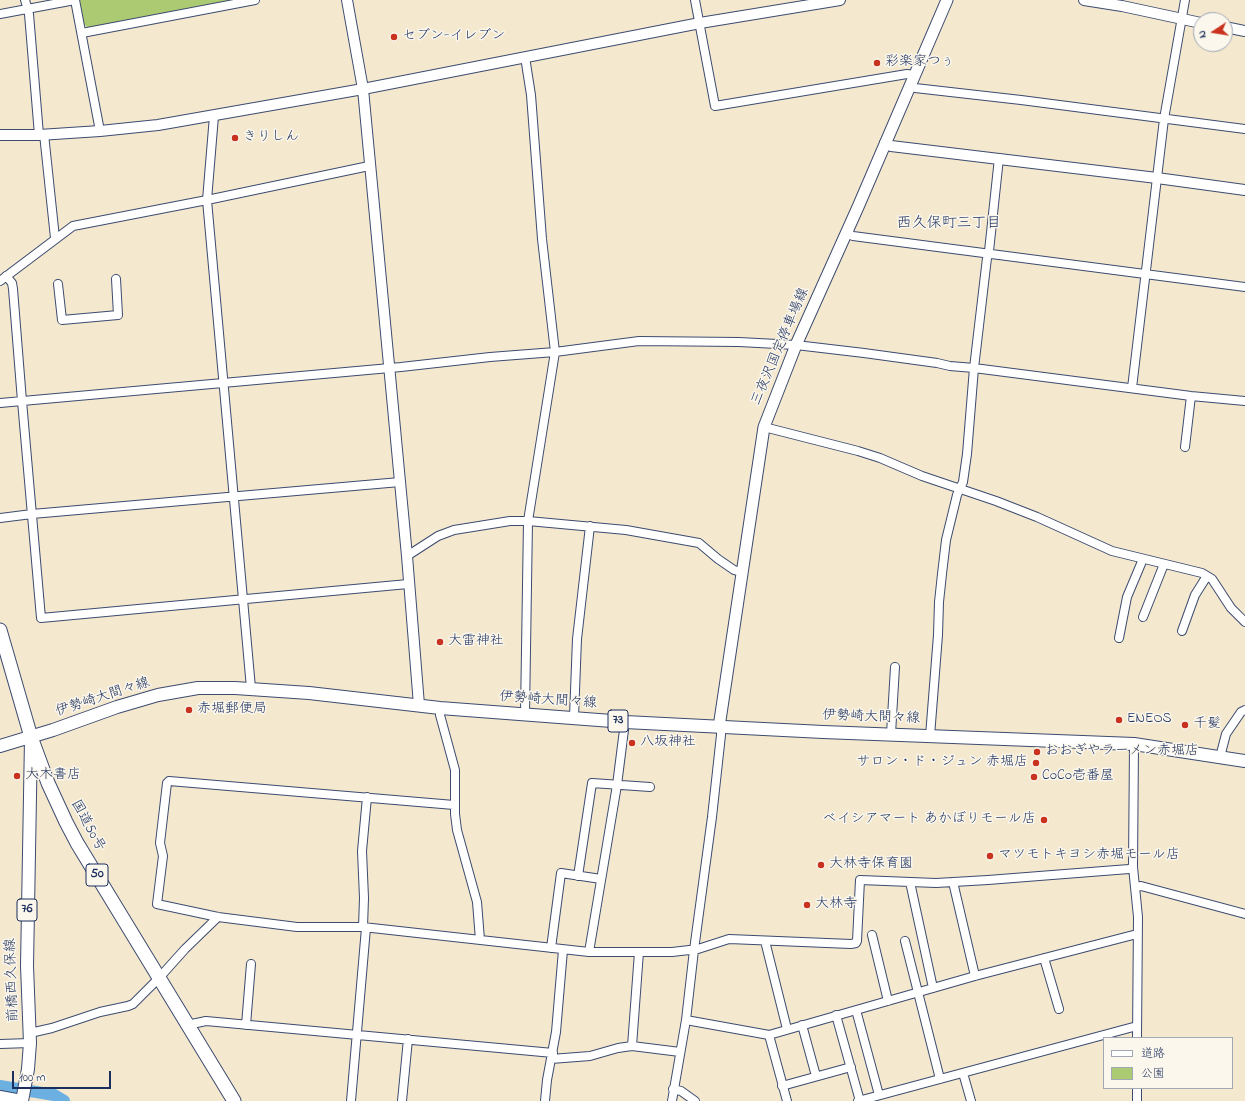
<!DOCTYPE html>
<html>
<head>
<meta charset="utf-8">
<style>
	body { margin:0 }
	#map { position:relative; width:1245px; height:1101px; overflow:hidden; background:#f4e8cf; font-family:"Indie Flower","Klee One",sans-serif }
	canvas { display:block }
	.legend { position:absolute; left:1103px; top:1037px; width:130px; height:52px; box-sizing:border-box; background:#fbf7ec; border:1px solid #a1a7b3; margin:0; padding:5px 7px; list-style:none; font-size:12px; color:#1b2f5e }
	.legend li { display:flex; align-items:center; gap:8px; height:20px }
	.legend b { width:20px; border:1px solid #a1a7b3 }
	.north { position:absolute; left:1193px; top:12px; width:40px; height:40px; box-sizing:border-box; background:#fbf7ec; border:1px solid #a1a7b3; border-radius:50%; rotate:258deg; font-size:11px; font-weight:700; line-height:16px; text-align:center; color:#1b2f5e }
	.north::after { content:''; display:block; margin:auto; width:14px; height:18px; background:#c8321e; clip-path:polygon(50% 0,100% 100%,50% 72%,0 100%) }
	.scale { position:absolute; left:12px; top:1071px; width:99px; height:18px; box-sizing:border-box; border:2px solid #1b2f5e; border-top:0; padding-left:5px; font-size:12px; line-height:14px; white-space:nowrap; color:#1b2f5e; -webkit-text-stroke:3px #fbf7ec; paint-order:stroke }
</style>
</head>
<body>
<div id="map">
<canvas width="1245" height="1101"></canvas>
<ul class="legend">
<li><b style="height:5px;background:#fff"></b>道路</li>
<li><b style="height:11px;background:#acca71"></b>公園</li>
</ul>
<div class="north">N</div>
<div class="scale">100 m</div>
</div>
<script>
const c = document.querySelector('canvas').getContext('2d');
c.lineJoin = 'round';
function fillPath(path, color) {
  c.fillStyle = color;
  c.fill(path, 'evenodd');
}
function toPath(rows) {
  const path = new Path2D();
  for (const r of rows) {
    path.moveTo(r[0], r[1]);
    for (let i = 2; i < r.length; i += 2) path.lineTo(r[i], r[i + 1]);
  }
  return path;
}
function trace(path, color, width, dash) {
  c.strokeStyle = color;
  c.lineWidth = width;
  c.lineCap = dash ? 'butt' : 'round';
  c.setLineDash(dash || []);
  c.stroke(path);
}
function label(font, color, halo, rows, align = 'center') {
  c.font = font + ' "Indie Flower","Klee One",sans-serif';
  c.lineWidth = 3;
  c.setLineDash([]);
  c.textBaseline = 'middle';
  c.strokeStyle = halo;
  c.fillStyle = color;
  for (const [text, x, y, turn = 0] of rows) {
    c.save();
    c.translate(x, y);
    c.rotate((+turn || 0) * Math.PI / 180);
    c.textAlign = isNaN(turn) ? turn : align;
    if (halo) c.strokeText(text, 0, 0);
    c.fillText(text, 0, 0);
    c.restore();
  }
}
fillPath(toPath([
	[78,0,236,0,88,28,83,23]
]), '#acca71');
trace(toPath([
	[0,1086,54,1095,64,1101]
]), '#6bb0e1', 12);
const minor = toPath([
	[25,0,29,14,39,135],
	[75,0,100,131],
	[695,0,715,106,907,74,915,75],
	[0,14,75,0],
	[82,33,255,0],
	[525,57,531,95,542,239,555,352,528,521,525,714],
	[911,86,915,88,1021,100,1245,129],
	[214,116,207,200,251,688],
	[44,134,55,238],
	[846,233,853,236,1245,287],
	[6,276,12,283,13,289,22,401,41,618,408,584],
	[0,281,73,226,207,200,369,166],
	[58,284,62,320,118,315,116,279],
	[1132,388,1164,119,1185,0],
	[0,403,401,367,490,357,555,352,639,341,739,342,796,345,864,353,937,363,950,366,974,368,1191,396,1245,401],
	[764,427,858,451,880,458,922,476,996,501,1037,517,1112,551,1202,573,1212,579,1231,608,1245,622],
	[1185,447,1191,396],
	[0,518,32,514,400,482],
	[407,556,438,536,454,530,510,521,528,521,626,530,699,543,718,559,734,570,741,572],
	[1143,617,1164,564],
	[1182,631,1195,595,1207,576],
	[1119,638,1127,597,1143,559],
	[440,708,440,715,455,770,455,814,457,830,477,902,480,940],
	[574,717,577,639,590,526],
	[891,734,895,667],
	[930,736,938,635,939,602,942,574,946,540,957,495,963,482,967,454,974,368,987,258,989,251,999,158],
	[1134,744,1133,867,1138,917,1137,1038],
	[1220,757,1226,734,1241,712,1245,710],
	[454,805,169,781,167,783,160,843,163,856,157,904,218,917,297,927,363,927,589,952,672,952,698,949,729,939,851,944,856,943,857,941,860,880,936,883,988,880,1129,869,1133,867],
	[578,876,592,783,650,787],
	[910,882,933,988],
	[953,882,975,976],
	[1136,887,1141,886,1245,914],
	[363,927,364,898,362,851,367,797],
	[872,935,888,1001],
	[765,941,787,1029],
	[905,941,940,1079],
	[551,948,561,873,601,879],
	[589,952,617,785,625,722],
	[1044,958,1059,1009],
	[856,1010,879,1095],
	[836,1015,860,1101],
	[686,1020,769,1035,975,976,1137,934],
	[187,1025,206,1021,553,1053],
	[246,1025,251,964],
	[802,1025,816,1076],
	[30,1033,52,1028,100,1012,128,1006,133,1004,159,978,185,949,218,917],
	[769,1035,787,1101],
	[0,1044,30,1043],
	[632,1046,639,952],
	[551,1059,590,1056,618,1048,632,1046,680,1052],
	[963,1073,971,1101],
	[782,1086,851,1067],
	[1137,1088,1137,1101],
	[673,1089,681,1091,695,1101],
	[351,1101,366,928],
	[402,1101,408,1039],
	[545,1101,547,1080,556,1032,563,950],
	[672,1101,686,1020,694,950,712,817,721,735,721,730,719,727],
	[858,1101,1137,1026]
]);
const tertiary = toPath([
	[347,0,363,89,407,556,419,705],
	[1084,0,1122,6,1201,23],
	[1225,27,1245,31],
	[0,135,39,135,100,131,158,125,363,89,700,23,840,0],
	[885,143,891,146,1157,178,1245,190],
	[0,1096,22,1100]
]);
const secondary = toPath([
	[719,727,764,427,796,345,858,207,947,0]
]);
const primary = toPath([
	[0,746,53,730,117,707,158,695,198,688,235,688,309,693,440,708,625,722,823,732,1134,744,1245,761],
	[22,1101,28,1069,30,1043,27,966,31,739]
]);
const trunk = toPath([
	[0,630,31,737,48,783,66,822,77,843,234,1101]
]);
trace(minor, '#3c4b6f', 10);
trace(tertiary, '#3c4b6f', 12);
trace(secondary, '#3c4b6f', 13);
trace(primary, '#3c4b6f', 14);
trace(trunk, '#3c4b6f', 15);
trace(minor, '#fff', 8);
trace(tertiary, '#fff', 10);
trace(secondary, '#fff', 11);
trace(primary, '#fff', 12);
trace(trunk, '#fff', 13);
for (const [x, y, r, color] of [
	[394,37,4,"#c8321e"],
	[877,63,4,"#c8321e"],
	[235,138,4,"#c8321e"],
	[440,642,4,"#c8321e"],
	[189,710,4,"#c8321e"],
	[1119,720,4,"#c8321e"],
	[1185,725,4,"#c8321e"],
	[632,743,4,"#c8321e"],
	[1037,752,4,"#c8321e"],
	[1036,763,4,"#c8321e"],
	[17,776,4,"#c8321e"],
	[1034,777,4,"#c8321e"],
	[1044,820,4,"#c8321e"],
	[990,856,4,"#c8321e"],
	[821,865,4,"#c8321e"],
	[807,905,4,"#c8321e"]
]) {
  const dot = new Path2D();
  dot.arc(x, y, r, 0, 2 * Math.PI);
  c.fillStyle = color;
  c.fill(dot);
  trace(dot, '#fbf7ec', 1.5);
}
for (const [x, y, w] of [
	[618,721,20],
	[97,875,22],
	[27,910,20]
]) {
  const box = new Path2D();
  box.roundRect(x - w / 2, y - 11, w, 22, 3);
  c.fillStyle = '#fbf7ec';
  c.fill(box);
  trace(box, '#1b2f5e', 1);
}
label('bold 13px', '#1b2f5e', null, [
	["73",618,721],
	["50",97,875],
	["76",27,910]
]);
label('14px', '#1b2f5e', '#fbf7ec', [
	["セブン-イレブン",402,37],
	["彩楽家つぅ",885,63],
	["きりしん",243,138],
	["大雷神社",448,642],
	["赤堀郵便局",197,710],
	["ENEOS",1127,720],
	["千髪",1193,725],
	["八坂神社",640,743],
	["おおぎやラーメン赤堀店",1045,752],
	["サロン・ド・ジュン 赤堀店",1028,763,"right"],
	["大木書店",25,776],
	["CoCo壱番屋",1042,777],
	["ベイシアマート あかぼりモール店",1036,820,"right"],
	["マツモトキヨシ赤堀モール店",998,856],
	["大林寺保育園",829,865],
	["大林寺",815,905]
], 'left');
label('14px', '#1b2f5e', '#fbf7ec', [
	["三夜沢国定停車場線",781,347,-67],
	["伊勢崎大間々線",103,698,-18],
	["伊勢崎大間々線",548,701,4],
	["伊勢崎大間々線",871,718,2],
	["国道50号",87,826,61],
	["前橋西久保線",13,980,-92]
]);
label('15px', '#1b2f5e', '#fbf7ec', [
	["西久保町三丁目",949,225]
]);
</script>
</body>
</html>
